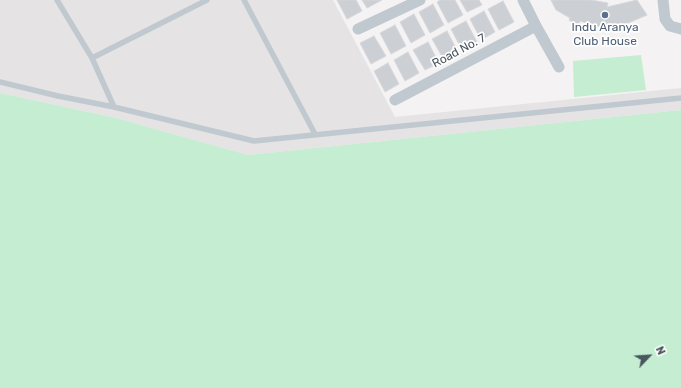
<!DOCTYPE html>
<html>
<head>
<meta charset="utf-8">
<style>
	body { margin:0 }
	#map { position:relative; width:681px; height:388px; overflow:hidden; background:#f4f2f2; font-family:Rubik,sans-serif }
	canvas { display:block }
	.north { position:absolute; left:629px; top:336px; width:40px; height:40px; -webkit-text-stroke:3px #fff; paint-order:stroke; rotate:65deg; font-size:11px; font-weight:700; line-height:16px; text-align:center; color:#4a565e }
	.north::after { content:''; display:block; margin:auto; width:14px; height:18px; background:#4a565e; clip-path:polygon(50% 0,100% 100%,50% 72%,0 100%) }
</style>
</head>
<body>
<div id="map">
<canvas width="681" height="388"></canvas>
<div class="north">N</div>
</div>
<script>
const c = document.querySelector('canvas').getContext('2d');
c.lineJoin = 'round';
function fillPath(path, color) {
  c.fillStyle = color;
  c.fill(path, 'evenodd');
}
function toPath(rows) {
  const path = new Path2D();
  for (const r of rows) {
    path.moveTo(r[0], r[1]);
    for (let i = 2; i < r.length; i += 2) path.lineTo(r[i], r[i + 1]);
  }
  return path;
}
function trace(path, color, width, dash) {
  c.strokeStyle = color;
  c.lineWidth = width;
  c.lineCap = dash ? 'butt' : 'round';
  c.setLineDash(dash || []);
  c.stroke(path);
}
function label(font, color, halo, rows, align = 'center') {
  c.font = font + ' Rubik,sans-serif';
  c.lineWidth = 3.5;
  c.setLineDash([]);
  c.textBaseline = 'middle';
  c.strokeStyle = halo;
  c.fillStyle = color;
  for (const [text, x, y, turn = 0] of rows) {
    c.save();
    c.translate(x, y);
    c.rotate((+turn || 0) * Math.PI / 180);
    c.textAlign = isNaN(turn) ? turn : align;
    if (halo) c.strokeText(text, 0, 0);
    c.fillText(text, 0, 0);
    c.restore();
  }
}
fillPath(toPath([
	[0,0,333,0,395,117,681,88,681,110,248,155,116,118,0,93]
]), '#e5e3e3');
fillPath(toPath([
	[641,55,646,90,574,97,573,61],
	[0,93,116,118,248,155,681,110,681,388,0,388]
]), '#c4edd2');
const building = toPath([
	[337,0,356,0,362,11,347,19,337,0],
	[362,0,382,0,367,8,362,0],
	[440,0,455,0,463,15,448,23,437,2,440,0],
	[460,0,479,0,482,5,467,12,460,0],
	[551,0,591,0,608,3,607,7,637,0,647,15,626,24,607,25,606,29,580,21,578,26,569,20,570,18,556,10,551,0],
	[503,1,514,22,499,30,488,9,503,1],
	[433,4,444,25,430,33,419,12,433,4],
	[484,11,495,32,481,40,470,19,484,11],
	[414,14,425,35,411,43,400,22,414,14],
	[466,21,477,42,462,50,451,29,466,21],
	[395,25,406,46,391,54,380,33,395,25],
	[447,31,458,52,444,60,432,39,447,31],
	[374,36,386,56,371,64,360,43,374,36],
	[428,42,439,63,425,70,413,50,428,42],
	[408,52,419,73,405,81,394,60,408,52],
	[388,63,399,84,385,92,374,71,388,63]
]);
fillPath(building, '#cccfd3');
trace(building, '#d6d8dc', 1);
trace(toPath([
	[57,0,92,58,114,107],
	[244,0,315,134],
	[92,58,207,0],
	[0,82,58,96,114,107,254,141,681,98]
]), '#c0c9cf', 5.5);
trace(toPath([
	[523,0,536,26,559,67],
	[663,0,665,19,670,26,681,29],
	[358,29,420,0],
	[395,100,536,26]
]), '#c0c9cf', 11);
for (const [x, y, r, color] of [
	[605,15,4,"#5c6f8a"]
]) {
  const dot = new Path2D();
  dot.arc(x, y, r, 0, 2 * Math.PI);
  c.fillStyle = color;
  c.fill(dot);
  trace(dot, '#fff', 1.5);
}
label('12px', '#4e5e75', '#fff', [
	["Indu Aranya",605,28],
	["Club House",605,42]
]);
label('12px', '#4a565e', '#fff', [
	["Road No. 7",459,51,-28]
]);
</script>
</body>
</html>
